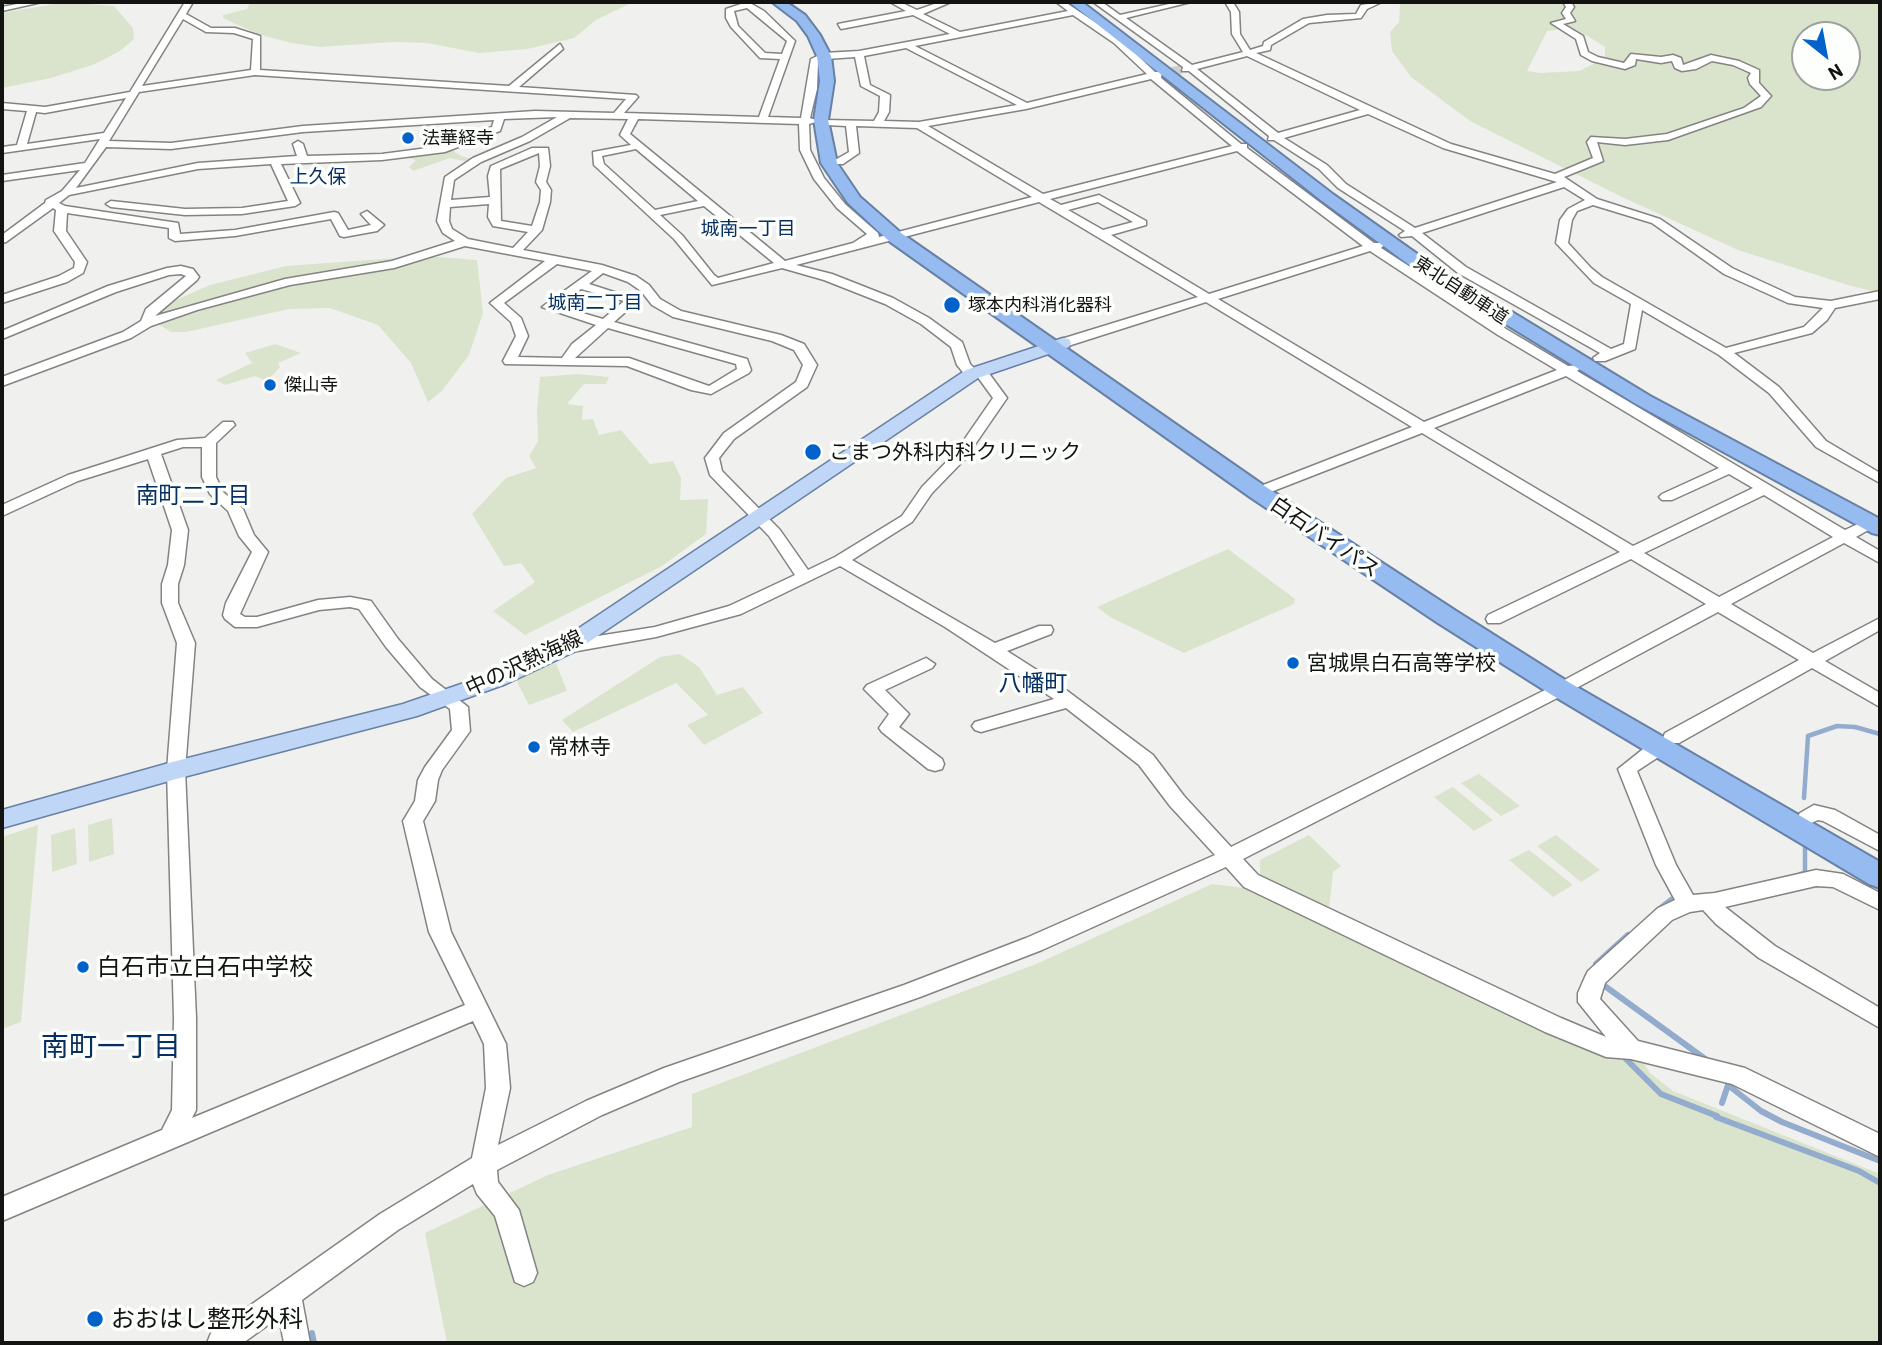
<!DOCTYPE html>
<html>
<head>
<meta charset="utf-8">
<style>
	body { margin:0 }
	#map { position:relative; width:1882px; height:1345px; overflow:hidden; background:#f0f1ee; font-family:Barlow,sans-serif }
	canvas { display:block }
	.frame { position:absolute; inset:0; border:4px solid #131312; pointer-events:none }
	.north { position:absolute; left:1791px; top:21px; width:70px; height:70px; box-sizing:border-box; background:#fdfffc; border:2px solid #9fa19e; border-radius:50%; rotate:149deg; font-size:19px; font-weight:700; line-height:28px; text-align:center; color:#131312 }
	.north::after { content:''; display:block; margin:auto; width:24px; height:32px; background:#0062ca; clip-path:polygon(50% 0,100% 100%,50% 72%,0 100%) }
</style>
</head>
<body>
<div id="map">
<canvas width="1882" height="1345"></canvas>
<div class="frame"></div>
<div class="north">N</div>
</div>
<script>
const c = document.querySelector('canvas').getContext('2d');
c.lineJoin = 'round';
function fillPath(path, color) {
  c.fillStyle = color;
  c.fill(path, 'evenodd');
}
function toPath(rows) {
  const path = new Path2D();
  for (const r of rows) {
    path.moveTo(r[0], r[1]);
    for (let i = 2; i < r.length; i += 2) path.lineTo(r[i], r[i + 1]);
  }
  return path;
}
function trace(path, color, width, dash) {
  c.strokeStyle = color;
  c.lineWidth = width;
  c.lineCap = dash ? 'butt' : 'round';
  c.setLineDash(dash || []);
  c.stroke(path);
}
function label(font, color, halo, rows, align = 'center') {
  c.font = font + ' Barlow,"Noto Sans JP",sans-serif';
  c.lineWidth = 7;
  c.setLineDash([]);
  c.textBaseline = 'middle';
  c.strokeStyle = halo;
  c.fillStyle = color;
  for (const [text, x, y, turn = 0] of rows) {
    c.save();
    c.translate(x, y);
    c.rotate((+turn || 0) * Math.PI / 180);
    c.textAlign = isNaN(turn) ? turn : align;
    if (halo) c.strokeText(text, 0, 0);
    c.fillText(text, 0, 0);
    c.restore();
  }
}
fillPath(toPath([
	[66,2,114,6,133,28,134,39,120,51,95,64,51,78,2,88,2,13],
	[250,2,633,2,596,20,574,38,527,49,479,53,427,43,392,42,320,47,291,43,258,34,223,18,223,15,247,9],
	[1400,2,1880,2,1880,293,1848,285,1738,250,1622,197,1470,121,1411,77,1392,51,1390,32,1399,22],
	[1562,29,1586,35,1605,47,1605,58,1579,71,1540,73,1527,71,1547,31],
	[1805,35,1847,35,1847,77,1805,77],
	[449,148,461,156,477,160,472,163,450,158,413,171,409,167,416,160,397,155],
	[424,256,477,260,483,313,469,355,442,391,428,402,411,363,378,325,330,308,289,309,186,332,171,332,156,323,151,311,210,285,286,266],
	[275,344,301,353,278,363,280,367,267,381,255,376,225,385,216,380,252,363,245,353],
	[578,374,609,377,606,384,584,384,567,404,583,406,582,420,593,419,599,435,621,430,650,464,673,461,681,478,680,500,708,499,706,534,662,566,525,635,493,611,535,582,521,563,504,566,472,514,506,478,536,468,529,456,538,441,537,410,540,377],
	[1228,549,1295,599,1294,604,1184,653,1110,617,1097,607],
	[680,654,699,667,717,695,743,687,763,713,704,745,687,725,708,715,676,683,573,732,562,720,660,657],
	[556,663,567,691,529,705,515,678],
	[1479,774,1520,806,1501,816,1461,783],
	[1453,787,1493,820,1474,831,1434,797],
	[112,818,114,854,89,862,88,825],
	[38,825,21,1022,2,1029,2,837],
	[75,828,77,864,52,872,51,835],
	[1309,835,1341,866,1333,872,1329,911,1260,875,1260,860],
	[1556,835,1600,870,1581,882,1537,846],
	[1529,850,1573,885,1553,897,1509,860],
	[1212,884,1253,889,1636,1051,1650,1073,1673,1091,1880,1174,1880,1343,447,1343,425,1233,548,1175,692,1127,692,1094,1036,964]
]), '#dae4cc');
trace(toPath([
	[1804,798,1808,736,1837,726,1855,727,1880,734],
	[1800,874,1805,873,1805,847],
	[1656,911,1671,899,1678,898]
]), '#93abcd', 4.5);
trace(toPath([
	[1596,964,1628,935],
	[1602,984,1708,1061],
	[1624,1057,1661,1094,1717,1116],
	[1722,1103,1728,1085,1761,1111,1782,1122,1880,1161],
	[1716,1117,1859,1171,1880,1183],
	[312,1333,314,1343]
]), '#93abcd', 6);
trace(toPath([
	[1159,74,1185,69]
]), '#cfd0cd', 9, [9, 4.5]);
const minor = toPath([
	[27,2,42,2,2,11,2,7,27,2],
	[185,2,193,2,186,14,211,28,235,28,260,36,260,70,509,86,560,44,563,49,519,87,636,95,638,97,624,113,759,117,780,59,760,58,731,27,726,18,726,9,741,4,739,2,748,2,764,11,795,41,768,117,801,118,811,59,824,53,859,51,950,34,913,15,841,29,838,24,906,11,890,2,900,2,917,10,940,2,951,2,923,14,960,32,1068,11,1056,2,1065,2,1120,39,1155,72,1162,72,1161,78,1241,144,1247,144,1247,148,1374,243,1382,243,1384,245,1381,248,1506,329,1568,366,1579,365,1581,368,1577,371,1845,530,1860,523,1870,523,1873,526,1870,529,1856,537,1880,551,1880,563,1844,543,1731,604,1813,653,1880,618,1880,630,1825,661,1880,693,1880,707,1812,668,1679,743,1666,743,1668,747,1666,752,1637,771,1676,865,1693,895,1715,893,1816,870,1843,874,1880,893,1880,910,1833,887,1816,886,1725,907,1775,946,1880,1008,1880,1028,1759,958,1716,924,1703,910,1690,912,1672,920,1605,983,1600,999,1638,1041,1745,1068,1880,1134,1880,1157,1732,1084,1631,1059,1606,1057,1545,1032,1244,887,1226,867,1042,950,920,997,679,1082,602,1115,497,1170,498,1182,519,1210,537,1273,533,1282,524,1286,515,1282,495,1216,477,1194,473,1184,398,1230,302,1300,310,1343,284,1343,279,1317,243,1343,207,1343,211,1333,380,1214,472,1158,486,1088,484,1044,473,1021,2,1221,2,1197,162,1130,172,1110,174,1018,167,770,177,643,162,603,162,584,168,565,172,530,148,459,78,481,2,516,2,505,68,475,177,440,205,438,223,422,233,422,235,425,216,443,216,477,223,492,243,509,254,535,268,552,240,614,245,617,257,617,318,600,350,597,371,601,398,639,432,679,468,707,470,731,442,770,438,780,435,801,423,821,451,932,506,1044,510,1088,498,1145,586,1101,664,1068,904,985,1026,938,1215,855,1170,806,1139,765,1066,708,981,732,975,730,972,726,975,722,1054,699,945,627,840,566,741,614,656,637,566,653,560,651,557,647,560,643,566,641,655,627,729,606,795,575,769,536,710,475,705,458,724,433,796,382,803,365,794,350,772,341,673,317,652,305,641,291,628,282,603,273,589,284,639,300,614,322,747,359,751,370,749,373,711,394,691,390,627,366,505,364,503,361,516,336,511,322,490,303,545,261,465,246,394,268,290,285,197,310,151,326,131,338,2,386,2,377,123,332,141,321,146,309,186,276,181,274,169,275,116,292,2,339,2,331,108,286,167,268,181,266,193,269,199,277,197,280,155,316,285,279,392,261,455,241,443,233,437,221,445,177,473,158,522,137,557,117,504,119,500,131,445,152,382,160,281,164,300,203,295,206,242,214,185,215,111,207,106,204,111,201,185,209,242,208,288,201,271,164,198,169,69,195,59,203,65,206,178,223,180,234,235,230,334,212,338,213,348,230,371,225,361,214,367,211,384,225,377,231,344,237,340,236,331,219,235,236,175,241,169,238,169,228,67,213,66,231,87,262,83,273,67,282,2,303,2,295,59,276,74,268,75,262,54,231,56,210,53,208,6,242,2,243,2,235,45,203,46,200,62,191,80,170,2,181,2,175,85,163,100,139,2,153,2,147,17,145,27,111,2,109,2,103,45,107,130,92,185,2],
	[747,8,787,41,782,54,765,53,738,26,734,11,747,8],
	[1073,15,1114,43,1147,74,1027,103,915,46,1073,15],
	[183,19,206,32,234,33,253,39,251,70,142,86,183,19],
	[906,48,1017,105,919,122,884,121,889,112,890,95,870,85,864,56,906,48],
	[855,57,861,86,880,96,879,112,874,121,824,120,824,124,827,125,846,126,849,152,835,160,835,164,843,164,859,153,856,126,917,128,1032,197,879,237,878,233,845,204,824,178,810,150,809,124,819,121,810,118,817,89,818,62,826,59,855,57],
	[255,75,626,99,614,113,535,111,303,126,171,143,109,141,139,92,255,75],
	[1151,79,1232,146,1043,194,928,126,1026,109,1151,79],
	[126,98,104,133,27,144,36,112,45,113,126,98],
	[570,118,628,119,620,135,631,145,593,152,594,165,674,239,712,285,782,268,824,280,885,304,921,324,951,347,957,365,967,377,977,376,993,398,955,453,922,487,902,516,835,557,808,570,780,530,722,471,719,458,734,439,807,387,817,365,804,344,781,335,681,311,660,299,649,285,636,276,602,265,523,250,542,230,550,202,551,190,546,182,550,166,548,148,532,148,491,166,488,176,490,197,451,200,454,180,481,162,530,141,570,118],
	[638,119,799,124,800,150,814,179,837,208,867,234,853,243,785,261,630,134,638,119],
	[494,120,492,127,443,146,382,154,307,156,303,144,298,141,293,144,297,156,198,163,76,188,106,147,171,149,303,132,494,120],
	[636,149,698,201,655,210,604,164,602,156,636,149],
	[1237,151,1363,246,1209,294,1111,235,1146,225,1146,221,1099,195,1061,205,1050,199,1237,151],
	[539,153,540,166,536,182,541,190,540,202,532,226,501,221,500,169,539,153],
	[1039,202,1198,297,1058,340,1058,346,1068,346,1206,302,1412,427,1253,489,1251,492,1253,495,1263,495,1422,433,1620,552,1488,615,1486,619,1488,623,1500,623,1631,559,1706,604,1555,685,1231,847,1184,796,1153,755,1054,681,1007,651,1051,634,1053,630,1051,626,1039,626,995,643,852,560,912,522,932,493,965,459,1007,398,985,368,975,369,970,364,962,342,929,318,893,298,832,274,796,265,1039,202],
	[1098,202,1133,222,1103,230,1068,210,1098,202],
	[489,204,488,217,493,226,528,232,513,248,468,239,452,229,449,221,450,207,489,204],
	[704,206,774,263,718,278,714,275,682,235,660,215,704,206],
	[1370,251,1498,335,1557,370,1424,422,1218,299,1370,251],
	[557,264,592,271,542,307,596,325,572,344,562,358,518,357,528,336,521,318,504,303,557,264],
	[581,289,624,301,603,319,558,306,581,289],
	[608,328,736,364,737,369,709,386,629,358,575,358,608,328],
	[1566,376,1719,468,1662,494,1659,497,1662,500,1672,500,1729,474,1753,488,1633,546,1434,428,1566,376],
	[183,447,202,447,202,477,210,494,228,511,239,536,252,552,226,603,223,615,225,619,235,627,257,627,319,610,350,607,359,609,386,647,420,687,450,709,452,730,425,767,418,780,415,801,403,821,429,932,465,1005,192,1118,196,1110,196,1018,185,770,195,643,178,603,178,584,184,565,188,530,161,454,183,447],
	[1764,495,1833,537,1719,597,1644,553,1764,495],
	[1718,612,1799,660,1665,733,1663,738,1665,742,1652,742,1618,769,1656,865,1675,900,1658,908,1588,971,1585,977,1578,993,1578,1002,1606,1037,1561,1018,1258,875,1243,859,1567,693,1718,612],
	[1093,2,1102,2,1120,15,1178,2,1191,2,1126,18,1192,65,1243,52,1232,34,1231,12,1225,2,1233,2,1239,12,1240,34,1250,50,1263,46,1264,42,1303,19,1327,15,1356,14,1361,5,1382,2,1367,9,1361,18,1309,23,1271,45,1270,50,1256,53,1451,144,1555,174,1593,158,1587,142,1591,137,1625,139,1667,134,1744,108,1761,96,1750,84,1748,78,1751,73,1733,65,1712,61,1696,69,1682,71,1675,68,1672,61,1661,63,1636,59,1635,65,1625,69,1592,61,1581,55,1576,39,1551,23,1566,19,1562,13,1566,7,1563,2,1571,2,1574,7,1570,13,1575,21,1563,24,1583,36,1588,52,1598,57,1624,63,1631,54,1661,57,1673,55,1681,58,1683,65,1711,55,1739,61,1759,70,1759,83,1771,96,1761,107,1668,140,1625,145,1597,142,1603,161,1564,177,1597,199,1660,219,1732,268,1795,297,1831,301,1880,291,1880,299,1835,308,1827,320,1812,333,1734,353,1779,387,1826,441,1880,473,1880,483,1816,447,1769,393,1719,355,1642,310,1635,349,1605,361,1595,361,1593,358,1600,353,1458,273,1412,236,1401,237,1399,235,1405,231,1338,188,1319,169,1274,140,1268,140,1269,136,1189,71,1182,71,1183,67,1093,2],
	[1247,56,1360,110,1278,133,1197,69,1247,56],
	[1368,114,1443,148,1557,182,1415,228,1346,184,1327,165,1284,138,1368,114],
	[1564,187,1585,200,1568,209,1560,220,1556,243,1594,283,1631,304,1624,344,1611,349,1466,267,1422,233,1564,187],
	[1593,205,1652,223,1724,274,1788,303,1823,308,1804,327,1726,348,1602,277,1591,268,1568,243,1572,220,1577,211,1593,205],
	[926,658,935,664,932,668,885,690,909,714,899,727,942,759,944,764,942,769,935,771,928,769,882,732,879,728,889,714,864,689,867,685,926,658],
	[1814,805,1835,810,1880,835,1880,851,1823,821,1818,820,1807,825,1800,823,1797,818,1800,813,1814,805]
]);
const major = toPath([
	[1063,338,1069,339,1071,343,1069,347,978,378,574,652,506,684,417,716,176,779,2,828,2,810,176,761,403,704,490,674,558,642,966,370,1063,338]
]);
const highway = toPath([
	[772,2,786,2,805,15,820,35,831,56,834,81,828,120,837,163,860,197,901,233,1266,487,1456,611,1570,683,1880,862,1880,888,1869,884,1552,695,1438,623,1250,497,889,241,848,203,821,163,814,120,820,81,817,56,808,36,797,21,772,2],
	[1069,2,1082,2,1334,195,1420,256,1650,396,1880,519,1880,535,1872,533,1636,404,1408,264,1322,201,1069,2]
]);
trace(minor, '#838481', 3);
trace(major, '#6880a3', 3);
trace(highway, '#6880a3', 4);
fillPath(minor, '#fff');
fillPath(major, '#bfd6f7');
fillPath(highway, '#95bbf1');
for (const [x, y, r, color] of [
	[408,138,7,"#0062ca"],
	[952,305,9,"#0062ca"],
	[270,385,7,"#0062ca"],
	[813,452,9,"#0062ca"],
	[1293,663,7,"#0062ca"],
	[534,747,7,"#0062ca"],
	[83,967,7,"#0062ca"],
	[95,1319,9,"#0062ca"]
]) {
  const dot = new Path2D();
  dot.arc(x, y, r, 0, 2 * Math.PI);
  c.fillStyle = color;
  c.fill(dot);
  trace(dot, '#fdfffc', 2.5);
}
label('18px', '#131312', '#fdfffc', [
	["法華経寺",422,138],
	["塚本内科消化器科",968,305],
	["傑山寺",284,385]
], 'left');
label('18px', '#131312', '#fdfffc', [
	["東北自動車道",1461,290,33]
]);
label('19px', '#062f62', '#fdfffc', [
	["上久保",318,177],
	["城南一丁目",748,229],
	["城南二丁目",595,303]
]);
label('21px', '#131312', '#fdfffc', [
	["こまつ外科内科クリニック",829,452],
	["宮城県白石高等学校",1307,663],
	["常林寺",548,747]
], 'left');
label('21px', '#131312', '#fdfffc', [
	["白石バイパス",1325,537,34],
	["中の沢熱海線",524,663,-25]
]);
label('23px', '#062f62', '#fdfffc', [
	["南町二丁目",193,495],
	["八幡町",1033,683]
]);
label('24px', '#131312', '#fdfffc', [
	["白石市立白石中学校",97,967],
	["おおはし整形外科",111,1319]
], 'left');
label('28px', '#062f62', '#fdfffc', [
	["南町一丁目",111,1047]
]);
</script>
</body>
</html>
